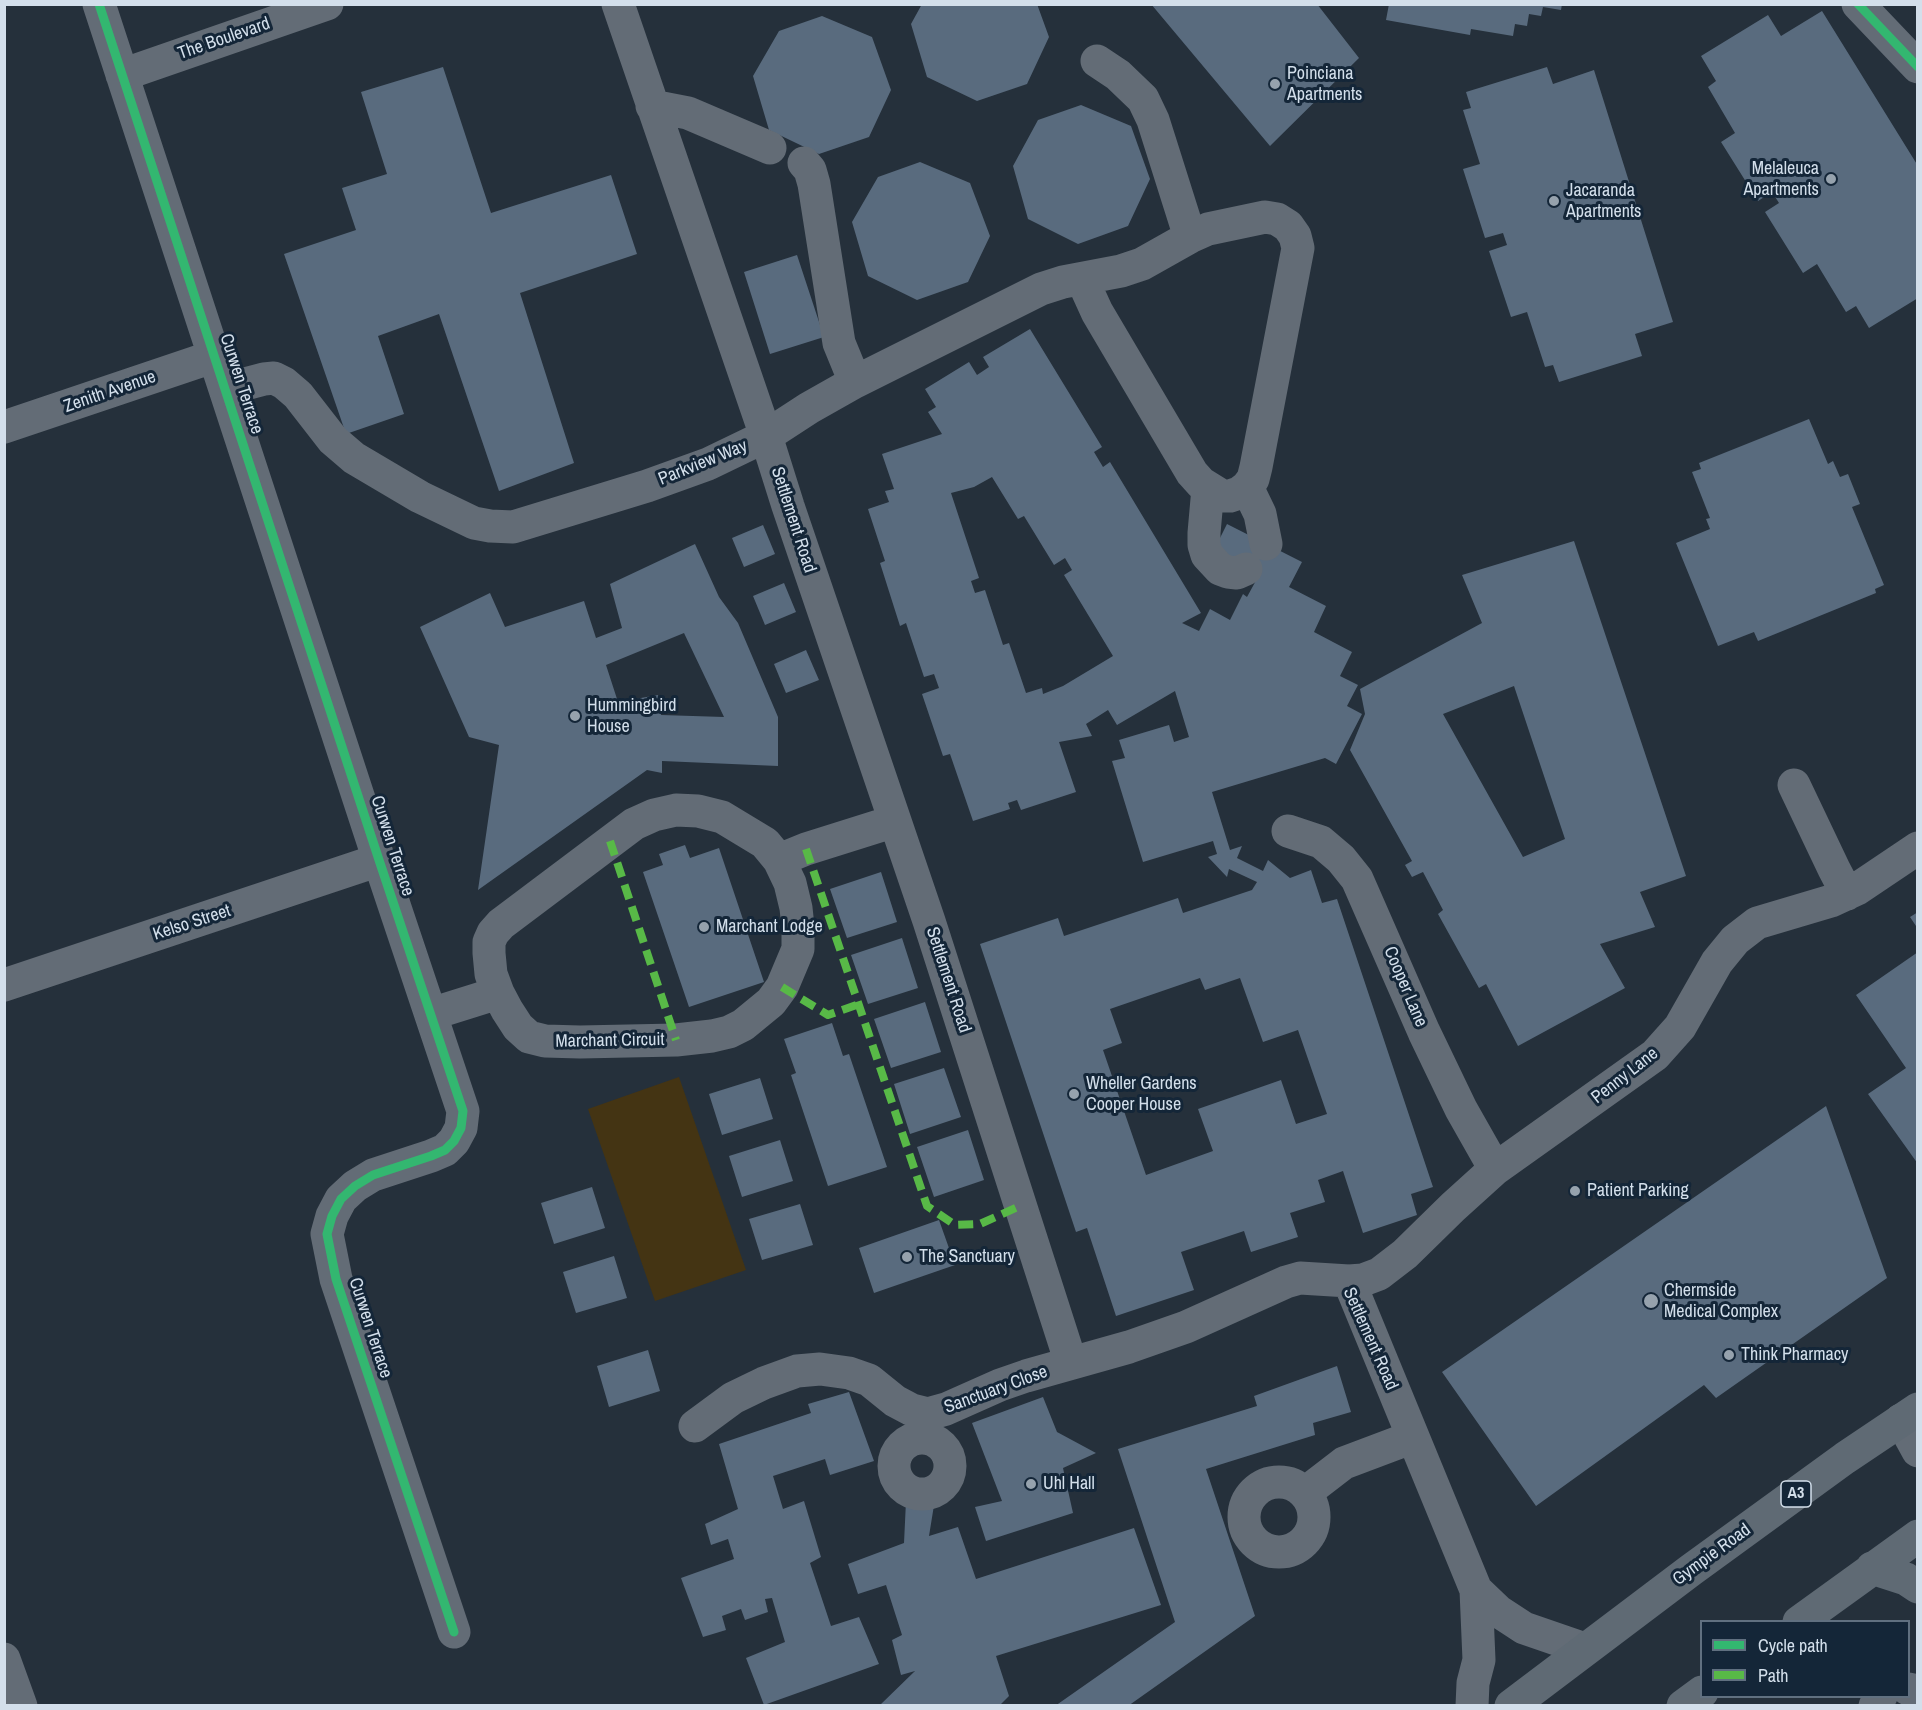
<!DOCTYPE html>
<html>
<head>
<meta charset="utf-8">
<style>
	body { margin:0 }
	#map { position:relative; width:1922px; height:1710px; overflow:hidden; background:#25303b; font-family:"Archivo Narrow",sans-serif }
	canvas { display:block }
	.frame { position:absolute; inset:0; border:6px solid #d3dfeb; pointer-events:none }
	.legend { position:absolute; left:1700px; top:1620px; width:210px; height:78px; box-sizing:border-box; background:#142638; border:2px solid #607080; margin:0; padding:8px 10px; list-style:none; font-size:18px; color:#d3dfeb }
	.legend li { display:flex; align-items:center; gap:12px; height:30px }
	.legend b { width:30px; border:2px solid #607080 }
</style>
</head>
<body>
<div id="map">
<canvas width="1922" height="1710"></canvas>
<div class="frame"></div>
<ul class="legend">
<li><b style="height:8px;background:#33b770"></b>Cycle path</li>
<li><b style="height:8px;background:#58b947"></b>Path</li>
</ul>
</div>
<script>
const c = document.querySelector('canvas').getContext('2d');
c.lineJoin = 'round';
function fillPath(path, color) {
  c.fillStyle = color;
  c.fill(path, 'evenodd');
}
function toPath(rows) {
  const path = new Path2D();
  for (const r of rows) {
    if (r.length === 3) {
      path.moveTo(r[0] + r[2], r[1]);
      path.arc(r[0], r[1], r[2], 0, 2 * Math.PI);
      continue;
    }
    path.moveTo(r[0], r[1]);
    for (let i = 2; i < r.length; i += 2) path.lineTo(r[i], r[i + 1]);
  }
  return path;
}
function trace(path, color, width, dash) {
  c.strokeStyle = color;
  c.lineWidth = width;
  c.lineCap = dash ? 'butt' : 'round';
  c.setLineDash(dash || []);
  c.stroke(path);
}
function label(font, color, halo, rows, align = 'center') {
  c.font = font + ' "Archivo Narrow",sans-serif';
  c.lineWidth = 6;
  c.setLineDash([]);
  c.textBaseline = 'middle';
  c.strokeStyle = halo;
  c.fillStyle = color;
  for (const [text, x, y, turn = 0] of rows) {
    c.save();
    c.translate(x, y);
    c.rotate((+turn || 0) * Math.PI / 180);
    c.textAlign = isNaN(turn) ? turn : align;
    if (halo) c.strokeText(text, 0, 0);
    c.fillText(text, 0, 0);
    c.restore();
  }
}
fillPath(toPath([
	[679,1077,746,1270,655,1301,588,1109]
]), '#443413');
fillPath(toPath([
	[922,4,1037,4,1049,37,1027,84,977,101,927,77,911,24],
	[1151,4,1317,4,1359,58,1270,146],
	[1389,4,1562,4,1561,10,1543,7,1541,16,1529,14,1527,26,1515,24,1513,36,1471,29,1470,35,1386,20],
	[1822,11,1918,166,1918,298,1869,328,1856,306,1846,312,1817,264,1803,273,1765,212,1779,203,1772,192,1758,201,1721,142,1735,133,1708,87,1716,81,1701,56,1768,15,1781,36],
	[822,16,872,37,891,90,869,137,819,154,769,130,753,76,779,31],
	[443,67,491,213,611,175,637,254,520,293,574,463,499,491,439,314,378,336,404,414,346,434,284,254,356,230,342,188,387,174,361,92],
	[1547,67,1553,84,1594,70,1673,322,1635,334,1642,356,1559,382,1553,365,1545,367,1527,312,1511,317,1489,251,1507,245,1503,233,1485,238,1463,169,1480,164,1463,110,1471,108,1466,92],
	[1081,105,1131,126,1150,179,1128,226,1078,244,1028,219,1013,166,1038,120],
	[920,162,970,183,990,236,968,282,917,300,868,276,852,222,878,177],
	[797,255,824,337,770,354,744,272],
	[1030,329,1102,447,1094,452,1103,467,1110,462,1201,613,1182,623,1199,631,1210,609,1230,620,1243,594,1247,597,1259,575,1213,552,1227,524,1302,562,1289,587,1326,606,1314,632,1352,652,1340,676,1358,685,1347,706,1362,714,1336,764,1325,758,1212,792,1230,850,1242,846,1237,858,1263,871,1268,860,1290,878,1311,870,1322,903,1337,899,1433,1187,1411,1194,1417,1215,1363,1233,1343,1171,1318,1180,1325,1202,1290,1213,1298,1237,1251,1252,1244,1231,1181,1252,1194,1290,1116,1316,1087,1228,1076,1232,980,944,1058,918,1064,936,1178,898,1183,913,1252,890,1257,882,1229,869,1227,877,1208,857,1217,854,1213,841,1143,862,1112,761,1125,758,1119,740,1169,725,1174,742,1189,737,1175,691,1117,725,1108,710,1086,724,1092,736,1059,742,1076,792,1021,810,1017,800,1008,803,1010,809,973,821,950,754,943,756,922,694,939,688,934,674,924,677,906,623,900,626,880,563,885,561,868,509,889,502,885,491,894,489,882,454,942,434,928,412,936,407,925,389,969,362,977,375,989,367,983,357],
	[992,477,1018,519,1024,516,1054,565,1065,558,1072,570,1064,575,1113,656,1063,686,1043,694,1042,688,1026,693,1009,643,1003,645,985,590,975,593,971,581,979,578,951,493,974,487],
	[1200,978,1205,990,1240,978,1263,1042,1298,1030,1327,1114,1296,1124,1281,1080,1198,1109,1213,1151,1146,1175,1103,1050,1122,1043,1110,1009],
	[1809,419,1828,464,1833,461,1840,477,1848,474,1860,504,1852,507,1884,585,1875,589,1876,593,1758,641,1754,632,1718,646,1676,543,1710,529,1706,519,1710,518,1692,472,1701,469,1699,463],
	[763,525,775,554,744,567,732,538],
	[1574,541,1686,876,1640,892,1655,927,1600,944,1625,988,1518,1046,1486,984,1479,988,1438,914,1443,910,1423,872,1412,877,1405,865,1412,861,1350,750,1365,714,1360,689,1482,623,1462,575],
	[1514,686,1565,839,1523,857,1443,714],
	[695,544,719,597,738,623,778,717,778,766,662,761,662,773,647,770,478,890,499,745,469,737,420,627,490,593,505,627,584,601,596,638,622,628,610,584],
	[684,633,724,717,661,715,658,695,618,702,606,665],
	[784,583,796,612,765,625,753,596],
	[806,650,819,680,786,693,774,664],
	[685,845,690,858,719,848,764,982,689,1007,643,872,663,865,659,854],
	[881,872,897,922,847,938,830,889],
	[1918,912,1918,929,1910,917],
	[902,938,918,988,868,1004,851,955],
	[1918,952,1918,1164,1868,1094,1906,1068,1856,995],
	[925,1002,941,1052,891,1068,874,1019],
	[832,1023,843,1056,849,1054,887,1167,828,1186,791,1075,796,1073,784,1039],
	[944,1068,961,1117,910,1134,894,1084],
	[760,1078,773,1119,722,1135,709,1094],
	[1826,1106,1887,1278,1716,1398,1704,1385,1536,1506,1442,1372],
	[968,1130,984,1180,934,1197,917,1147],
	[780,1140,793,1181,742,1197,729,1156],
	[592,1187,605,1228,554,1244,541,1203],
	[800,1204,813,1245,762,1260,749,1219],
	[939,1220,955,1265,874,1293,859,1248],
	[614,1256,627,1298,576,1313,563,1272],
	[648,1350,660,1391,609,1407,597,1366],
	[1337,1366,1351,1412,1313,1423,1315,1435,1206,1469,1255,1616,1128,1706,1055,1706,1175,1622,1118,1449,1257,1406,1254,1396],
	[849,1392,874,1461,830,1475,825,1459,773,1476,783,1509,804,1501,821,1557,810,1563,831,1626,859,1617,879,1664,764,1705,746,1658,785,1642,772,1598,765,1599,768,1612,745,1620,741,1609,722,1616,726,1630,703,1637,681,1578,734,1559,728,1539,711,1545,705,1524,738,1509,719,1444,811,1413,808,1404],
	[1043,1397,1057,1432,1096,1453,1063,1468,1073,1513,986,1541,975,1507,1002,1501,972,1423],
	[935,1499,929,1536,958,1527,976,1579,1134,1528,1161,1605,996,1656,1009,1696,999,1706,879,1706,915,1671,901,1675,892,1640,902,1635,886,1585,858,1594,848,1564,904,1543,906,1501]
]), '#596b7e');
trace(toPath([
	[99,4,379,860,463,1111,461,1128,454,1141,445,1150,431,1156,373,1175,355,1186,341,1199,332,1216,327,1234,336,1279,454,1632],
	[618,4,766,436,788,506,929,921,1071,1363],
	[1858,4,1918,67],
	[1097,61,1118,75,1143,99,1153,120,1190,237],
	[122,75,327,4],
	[652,106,688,113,770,148],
	[804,163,810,170,814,184,839,343,855,382],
	[226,389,264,379,274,378,284,383,298,395,333,440,354,458,420,497,474,523,490,526,513,527,647,486,708,464,766,436,809,408,855,382,1041,289,1063,282,1121,271,1142,264,1190,237,1208,229,1265,217,1277,219,1288,226,1295,236,1298,248,1256,467,1253,479,1247,487,1239,493,1230,496,1222,496,1201,483,1192,473,1097,312,1082,279],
	[4,427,215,356],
	[1247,487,1260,514,1266,544],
	[1208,488,1204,533,1204,545,1207,555,1220,569,1228,572,1237,573,1246,569],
	[1794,785,1834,869,1847,894],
	[676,810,698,811,722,817,765,843,779,860,790,883,796,908,798,927,798,949,782,987,771,1002,743,1025,729,1032,712,1036,676,1040,580,1042,545,1041,529,1037,518,1027,507,1010,498,993,491,974,489,953,489,942,493,933,501,924,634,824,654,815,676,810],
	[1288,831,1321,842,1341,859,1357,879,1424,1032,1461,1109,1495,1169],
	[779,860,806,849,895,821],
	[4,985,379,860],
	[431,1014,498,993],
	[1349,1281,1476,1590,1479,1660,1473,1683,1472,1706],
	[1901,1420,1918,1451],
	[695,1426,733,1398,764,1383,797,1371,820,1369,849,1373,869,1380,895,1401,912,1410,928,1414,946,1409,1000,1385,1026,1376,1129,1347,1186,1327,1286,1282,1300,1278,1349,1281,1363,1280,1379,1274,1405,1254,1453,1207,1495,1169,1655,1055,1680,1027,1717,962,1735,940,1757,923,1831,901,1857,889,1918,848],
	[922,1466,28],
	[1279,1517,35],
	[1305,1493,1344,1463,1413,1437],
	[1476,1590,1498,1611,1524,1628,1585,1649],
	[4,1659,21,1706],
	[1908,1689,1918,1691],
	[1875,1706,1881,1696]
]), '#636c76', 33);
trace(toPath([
	[1872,1568,1906,1579,1918,1587],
	[1799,1622,1918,1536],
	[1511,1706,1691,1570,1845,1458,1918,1409],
	[1683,1706,1702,1692]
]), '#5f6a74', 33);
trace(toPath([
	[610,841,676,1040],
	[806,849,927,1206,955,1225,980,1224,1022,1205],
	[782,987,828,1015,859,1004]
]), '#58b947', 8, [15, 8]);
trace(toPath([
	[99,4,379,860,463,1111,461,1128,454,1141,445,1150,431,1156,373,1175,355,1186,341,1199,332,1216,327,1234,336,1279,454,1632],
	[1858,4,1918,67]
]), '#33b770', 9);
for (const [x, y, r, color] of [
	[1275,84,6,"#96a2ad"],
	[1831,179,6,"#96a2ad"],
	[1554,201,6,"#96a2ad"],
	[575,716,6,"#96a2ad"],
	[704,927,6,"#96a2ad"],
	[1074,1094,6,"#96a2ad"],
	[1575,1191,6,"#96a2ad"],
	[907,1257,6,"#96a2ad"],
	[1651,1301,8,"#96a2ad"],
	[1729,1355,6,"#96a2ad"],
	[1031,1484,6,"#96a2ad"]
]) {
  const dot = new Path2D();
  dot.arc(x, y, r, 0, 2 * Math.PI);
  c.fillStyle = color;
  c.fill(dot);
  trace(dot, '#142638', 2);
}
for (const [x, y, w] of [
	[1796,1494,30]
]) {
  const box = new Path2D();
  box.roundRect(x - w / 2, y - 13, w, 26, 4.5);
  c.fillStyle = '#142638';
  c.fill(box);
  trace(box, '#d3dfeb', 1.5);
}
label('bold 16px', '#d3dfeb', null, [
	["A3",1796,1494]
]);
label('18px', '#d3dfeb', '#142638', [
	["The Boulevard",224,39,-19],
	["Curwen Terrace",241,384,72],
	["Zenith Avenue",110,392,-19],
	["Parkview Way",703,463,-22],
	["Settlement Road",793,520,72],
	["Curwen Terrace",392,846,72],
	["Kelso Street",192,923,-18],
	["Settlement Road",948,980,72],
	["Cooper Lane",1405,987,67],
	["Marchant Circuit",610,1041,-1],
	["Penny Lane",1625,1076,-38],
	["Curwen Terrace",370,1328,72],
	["Settlement Road",1370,1339,66],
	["Sanctuary Close",996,1390,-20],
	["Gympie Road",1712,1555,-36]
]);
label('18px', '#d3dfeb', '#142638', [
	["Poinciana",1287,74],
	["Apartments",1287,95],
	["Melaleuca",1819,169,"right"],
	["Apartments",1819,190,"right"],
	["Jacaranda",1566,191],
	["Apartments",1566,212],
	["Hummingbird",587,706],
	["House",587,727],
	["Marchant Lodge",716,927],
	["Wheller Gardens",1086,1084],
	["Cooper House",1086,1105],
	["Patient Parking",1587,1191],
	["The Sanctuary",919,1257],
	["Chermside",1664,1291],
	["Medical Complex",1664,1312],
	["Think Pharmacy",1741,1355],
	["Uhl Hall",1043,1484]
], 'left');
</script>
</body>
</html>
